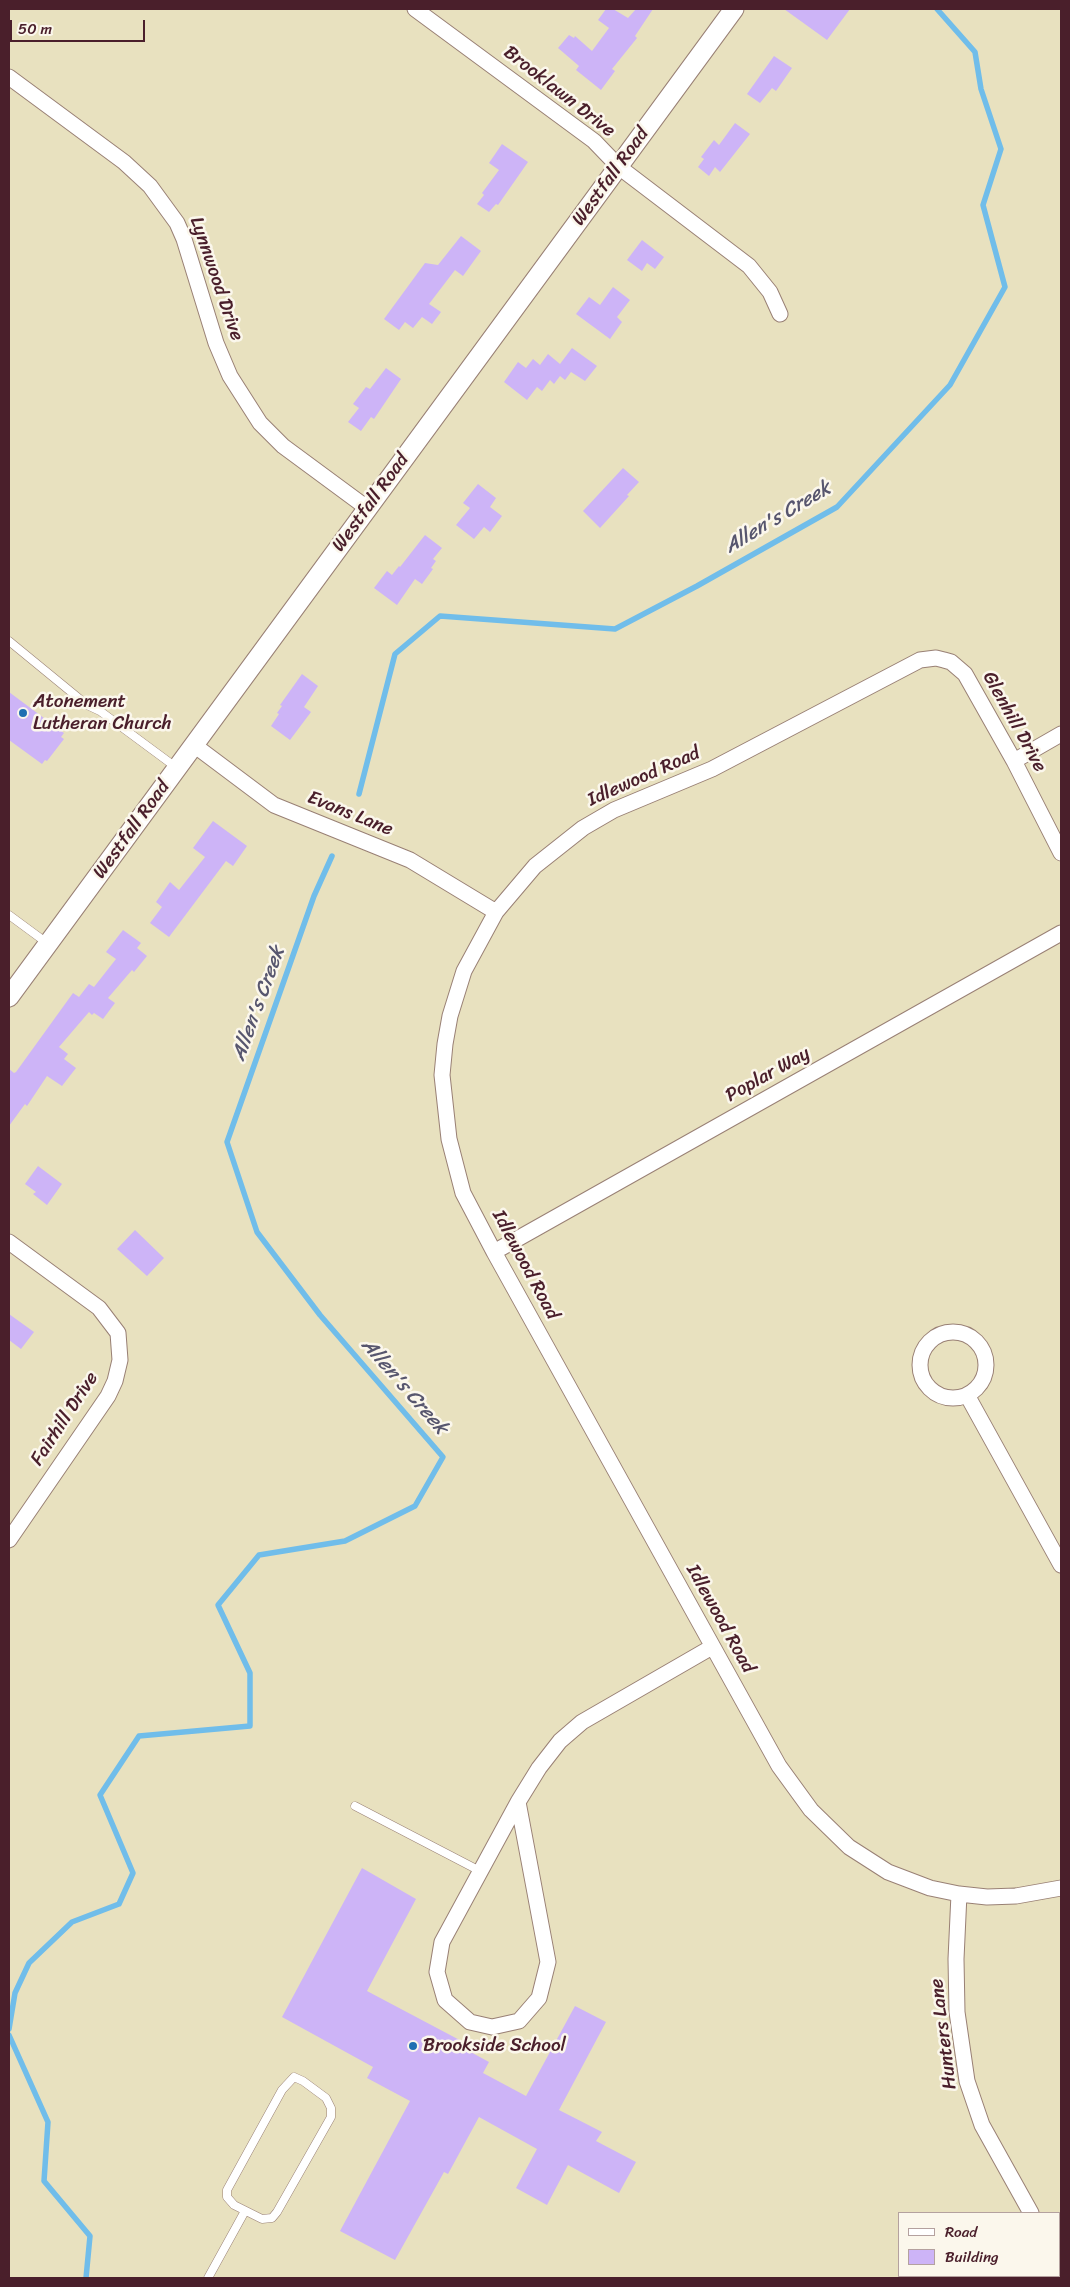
<!DOCTYPE html>
<html>
<head>
<meta charset="utf-8">
<style>
	body { margin:0 }
	#map { position:relative; width:1070px; height:2287px; overflow:hidden; background:#e8e1bf; font-family:Sriracha,sans-serif }
	canvas { display:block }
	.frame { position:absolute; inset:0; border:10px solid #4a1f2b; pointer-events:none }
	.legend { position:absolute; left:898px; top:2212px; width:162px; height:65px; box-sizing:border-box; background:#fbf7ec; border:1px solid #b4a19f; margin:0; padding:6px 9px; list-style:none; font-size:15px; color:#4a1f2b }
	.legend li { display:flex; align-items:center; gap:10px; height:25px }
	.legend b { width:25px; border:1px solid #b4a19f }
	.scale { position:absolute; left:10px; top:20px; width:135px; height:22px; box-sizing:border-box; border:2px solid #4a1f2b; border-top:0; padding-left:6px; font-size:15px; line-height:18px; white-space:nowrap; color:#4a1f2b; -webkit-text-stroke:4px #fbf7ec; paint-order:stroke }
</style>
</head>
<body>
<div id="map">
<canvas width="1070" height="2287"></canvas>
<div class="frame"></div>
<ul class="legend">
<li><b style="height:6px;background:#fff"></b>Road</li>
<li><b style="height:14px;background:#cdb4f7"></b>Building</li>
</ul>
<div class="scale">50 m</div>
</div>
<script>
const c = document.querySelector('canvas').getContext('2d');
c.lineJoin = 'round';
function toPath(rows) {
  const path = new Path2D();
  for (const r of rows) {
    if (r.length === 3) {
      path.moveTo(r[0] + r[2], r[1]);
      path.arc(r[0], r[1], r[2], 0, 2 * Math.PI);
      continue;
    }
    path.moveTo(r[0], r[1]);
    for (let i = 2; i < r.length; i += 2) path.lineTo(r[i], r[i + 1]);
  }
  return path;
}
function trace(path, color, width, dash) {
  c.strokeStyle = color;
  c.lineWidth = width;
  c.lineCap = dash ? 'butt' : 'round';
  c.setLineDash(dash || []);
  c.stroke(path);
}
function fillPath(path, color) {
  c.fillStyle = color;
  c.fill(path, 'evenodd');
}
function label(font, color, halo, rows, align = 'center') {
  c.font = font + ' Sriracha,sans-serif';
  c.lineWidth = 5;
  c.setLineDash([]);
  c.textBaseline = 'middle';
  c.strokeStyle = halo;
  c.fillStyle = color;
  for (const [text, x, y, turn = 0] of rows) {
    c.save();
    c.translate(x, y);
    c.rotate((+turn || 0) * Math.PI / 180);
    c.textAlign = isNaN(turn) ? turn : align;
    if (halo) c.strokeText(text, 0, 0);
    c.fillText(text, 0, 0);
    c.restore();
  }
}
trace(toPath([
	[359,794,395,654,440,616,615,629,697,586,837,507,950,385,1005,287,983,205,1001,149,981,89,975,52,937,9],
	[9,2029,15,1993,29,1963,72,1922,119,1904,133,1873,100,1795,139,1736,250,1726,250,1673,218,1605,259,1555,345,1541,415,1506,443,1457,320,1315,257,1232,227,1142,314,896,332,856],
	[9,2035,48,2122,44,2181,90,2236,86,2278]
]), '#70bdea', 5.5);
fillPath(toPath([
	[606,9,613,9,628,18,636,9,653,9,635,36,637,38,612,69,615,71,601,90,576,70,579,66,558,48,569,35,574,38,575,36,592,51,609,28,598,20],
	[784,9,850,9,827,40],
	[774,56,792,68,776,91,772,88,760,103,747,94],
	[735,123,750,134,720,172,715,167,709,176,698,167,704,159,701,157,714,140,719,145],
	[502,144,528,162,498,205,496,204,489,212,477,204,484,195,482,193,499,170,489,163],
	[461,236,481,251,463,276,455,270,429,304,441,312,432,324,422,317,413,328,405,322,399,330,384,319,425,263,438,265],
	[642,240,664,257,655,269,647,263,642,271,627,260],
	[613,287,630,300,617,317,622,322,610,339,576,314,589,297,600,305],
	[572,348,597,366,585,381,571,372,565,380,560,376,554,384,550,380,542,391,537,387,527,400,504,382,518,362,526,368,533,359,540,365,548,354,560,364],
	[386,368,401,379,374,419,371,417,361,431,348,422,359,408,353,404,366,387,370,389],
	[623,468,639,482,627,495,629,496,600,528,583,511],
	[478,484,496,498,490,507,502,516,490,532,484,527,474,539,456,525,470,508,463,503],
	[425,535,442,548,433,559,436,561,431,568,433,569,422,584,415,579,397,605,374,588,387,571,392,575,399,566,400,567],
	[302,674,318,686,304,707,311,712,290,740,271,726,279,714,277,713,282,706,280,705],
	[9,692,64,733,61,737,64,739,47,761,45,760,42,764,9,740],
	[213,821,247,846,233,866,226,861,169,937,150,923,162,907,156,902,170,882,179,890,205,857,193,848],
	[123,930,141,943,137,948,147,956,134,972,132,970,108,998,115,1003,103,1019,94,1013,92,1015,89,1012,59,1047,68,1054,64,1059,76,1068,62,1086,47,1076,27,1106,25,1104,9,1126,9,1069,14,1073,16,1072,73,993,79,997,89,984,94,987,116,959,106,952],
	[38,1166,62,1184,47,1205,33,1194,36,1192,25,1184],
	[135,1230,164,1258,147,1276,117,1249],
	[9,1314,34,1332,21,1349,9,1340],
	[362,1868,416,1899,367,1991,469,2045,467,2050,489,2062,483,2073,526,2096,575,2006,606,2022,559,2110,602,2132,596,2141,636,2162,619,2193,568,2165,547,2205,516,2188,537,2149,479,2117,448,2174,444,2172,395,2260,340,2231,410,2101,367,2078,373,2067,282,2017]
]), '#cdb4f7');
const service = toPath([
	[9,641,87,705,100,711,177,768],
	[9,915,47,943],
	[355,1806,480,1871],
	[294,2077,303,2081,326,2098,331,2108,331,2117,277,2212,272,2218,262,2219,234,2205,227,2197,227,2190,282,2090,294,2077],
	[208,2278,245,2211]
]);
const minor = toPath([
	[415,9,594,141,619,167,749,266,770,292,780,314],
	[9,77,124,162,150,186,177,223,184,239,216,343,230,376,260,423,283,446,367,508],
	[194,745,274,805,410,860,496,912],
	[1014,761,1061,734],
	[1061,853,1014,761,965,674,951,662,944,660,936,658,920,660,712,769,614,810,583,828,535,866,496,912,464,971,450,1016,445,1044,442,1075,449,1139,463,1193,494,1252,779,1766,811,1810,849,1847,888,1872,930,1888,959,1894,987,1897,1016,1896,1061,1888],
	[9,1242,99,1308,118,1333,120,1360,115,1381,108,1396,9,1540],
	[494,1252,1061,933],
	[953,1365,33],
	[967,1395,1061,1565],
	[518,1802,548,1962,539,1998,519,2021,492,2027,470,2022,445,2000,437,1972,442,1942,518,1802],
	[518,1802,539,1768,560,1741,582,1722,712,1647],
	[959,1894,956,1959,957,2012,967,2081,982,2125,1031,2213],
	[1059,2261,1061,2266]
]);
const tertiary = toPath([
	[9,997,734,9]
]);
trace(service, '#998075', 9);
trace(minor, '#998075', 17);
trace(tertiary, '#998075', 21);
trace(service, '#fff', 8);
trace(minor, '#fff', 15);
trace(tertiary, '#fff', 19);
for (const [x, y, r, color] of [
	[23,713,5,"#1f6fb2"],
	[413,2046,5,"#1f6fb2"]
]) {
  const dot = new Path2D();
  dot.arc(x, y, r, 0, 2 * Math.PI);
  c.fillStyle = color;
  c.fill(dot);
  trace(dot, '#fbf7ec', 2);
}
label('19px', '#4a1f2b', '#fbf7ec', [
	["Brooklawn Drive",559,92,38],
	["Westfall Road",611,177,-54],
	["Lynnwood Drive",216,279,71],
	["Westfall Road",371,503,-54],
	["Glenhill Drive",1014,722,61],
	["Idlewood Road",644,777,-24],
	["Evans Lane",350,814,22],
	["Westfall Road",132,830,-54],
	["Poplar Way",768,1075,-29],
	["Idlewood Road",525,1265,62],
	["Fairhill Drive",65,1419,-57],
	["Idlewood Road",720,1619,61],
	["Hunters Lane",944,2034,-97]
]);
label('19px', '#4a1f2b', '#fbf7ec', [
	["Atonement",33,702],
	["Lutheran Church",33,724],
	["Brookside School",423,2046]
], 'left');
label('italic 20px', '#57566e', '#fbf7ec', [
	["Allen's Creek",778,518,-31],
	["Allen's Creek",259,1004,-70],
	["Allen's Creek",404,1387,49]
]);
</script>
</body>
</html>
